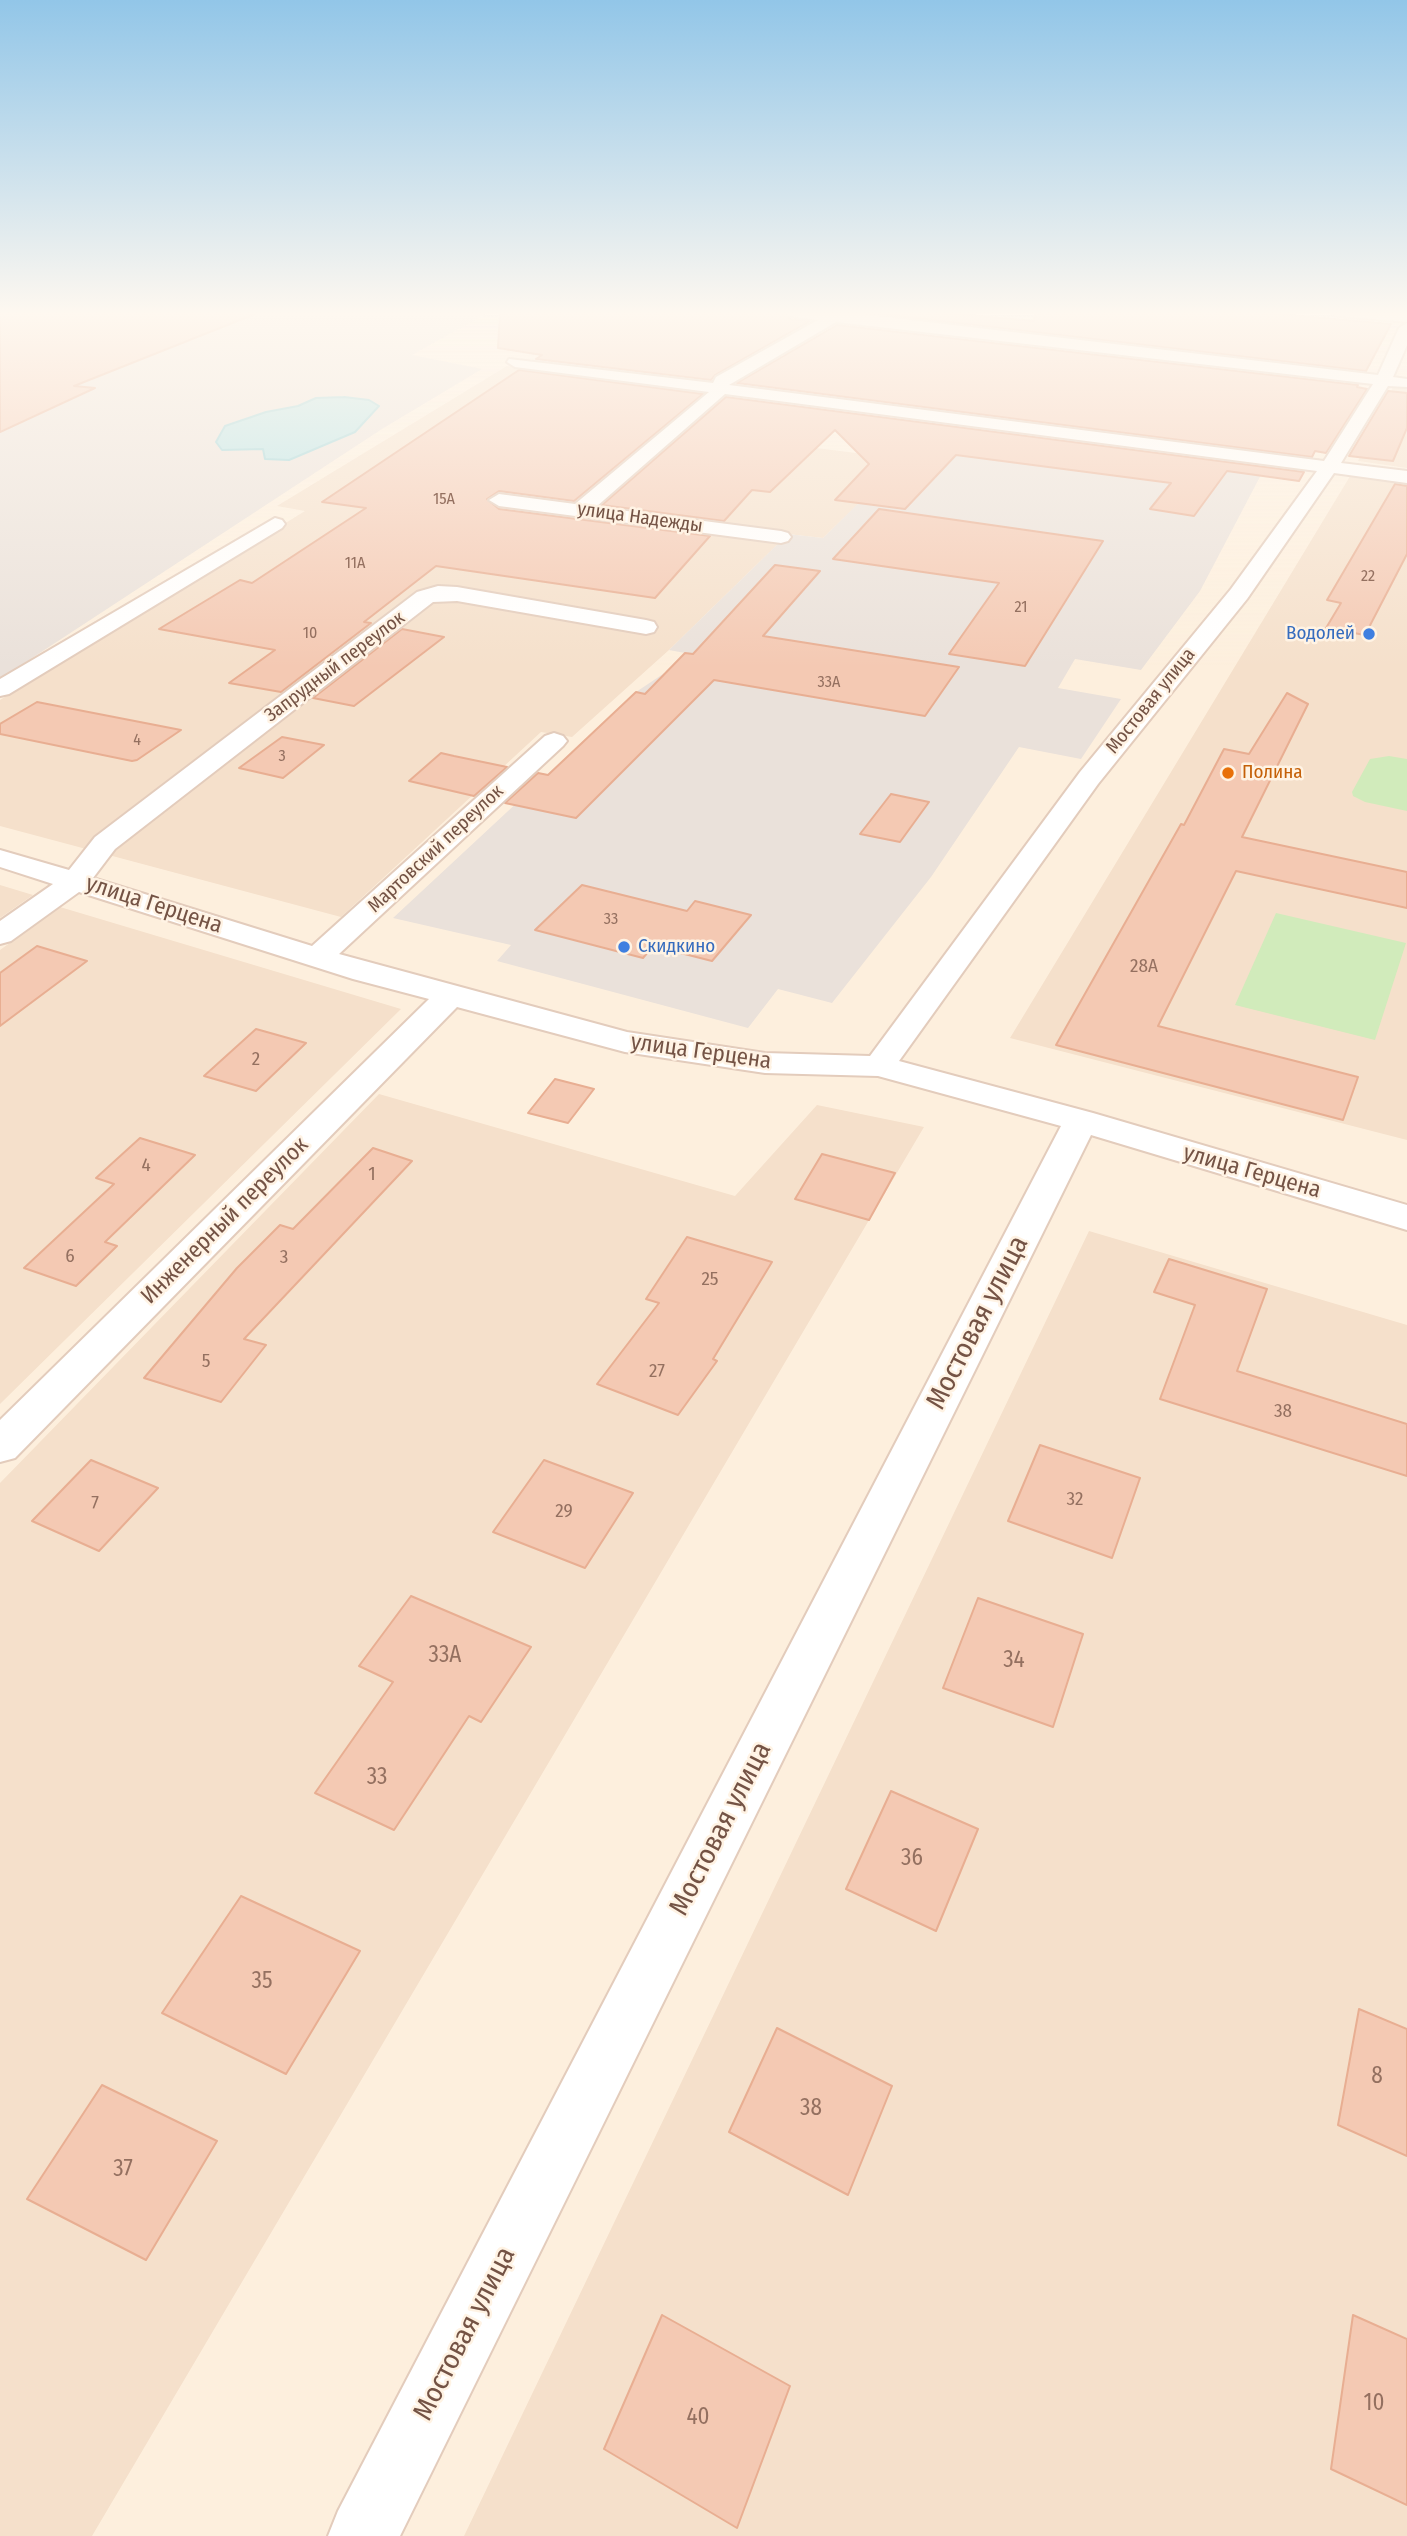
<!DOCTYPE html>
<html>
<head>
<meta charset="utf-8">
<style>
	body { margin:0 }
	canvas { display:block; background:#fdefdd }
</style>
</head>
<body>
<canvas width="1407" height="2536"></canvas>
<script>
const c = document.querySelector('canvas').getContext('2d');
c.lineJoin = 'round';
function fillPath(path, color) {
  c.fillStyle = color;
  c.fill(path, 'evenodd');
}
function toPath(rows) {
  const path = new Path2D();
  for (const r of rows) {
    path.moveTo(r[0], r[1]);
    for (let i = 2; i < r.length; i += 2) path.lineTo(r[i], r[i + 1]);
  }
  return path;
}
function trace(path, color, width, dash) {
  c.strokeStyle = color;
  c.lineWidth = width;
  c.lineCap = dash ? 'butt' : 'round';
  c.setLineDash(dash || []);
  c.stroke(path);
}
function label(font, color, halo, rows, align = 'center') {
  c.font = font + ' "Fira Sans Condensed",sans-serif';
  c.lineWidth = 5;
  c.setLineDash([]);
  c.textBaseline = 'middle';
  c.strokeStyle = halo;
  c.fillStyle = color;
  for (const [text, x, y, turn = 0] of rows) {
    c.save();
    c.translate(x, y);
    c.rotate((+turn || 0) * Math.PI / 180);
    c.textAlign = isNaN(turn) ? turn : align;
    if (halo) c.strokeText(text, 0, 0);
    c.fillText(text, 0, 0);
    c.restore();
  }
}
fillPath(toPath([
	[507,366,710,391,705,395,792,405,752,440,904,459,823,538,788,534,669,650,572,737,541,732,341,917,0,826,0,700,305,511,277,506],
	[1393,387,1407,388,1407,468,1358,461],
	[1352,473,1407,480,1407,1140,1010,1038],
	[0,885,33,895,0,918],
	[60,907,401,1009,0,1404,0,950],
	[379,1094,735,1196,817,1105,924,1127,92,2536,0,2536,0,1483],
	[1089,1231,1407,1325,1407,2536,464,2536]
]), '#f5e0cb');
fillPath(toPath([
	[0,312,489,312,412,355,482,369,382,429,0,679],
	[935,428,1263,471,1200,591,1141,670,1075,659,1058,688,1121,699,1081,759,1019,747,931,877,832,1003,778,989,748,1028,497,961,511,945,393,918,636,692,666,672,685,653,669,650,788,534,823,538]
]), '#eae1da');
fillPath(toPath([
	[1389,756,1407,759,1407,811,1365,802,1353,796,1352,792,1370,759],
	[1276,913,1406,943,1375,1040,1235,1005]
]), '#d1ebbb');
const water = toPath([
	[344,397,369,400,379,406,355,432,289,460,265,459,263,449,222,450,216,442,225,426,266,412,298,406,316,398,344,397]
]);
fillPath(water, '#b1e2e7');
trace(water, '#97d3da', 2);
const building = toPath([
	[0,312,254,312,255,314,74,386,95,388,0,432,0,312],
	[500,312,781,312,790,319,810,321,715,375,711,380,536,359,542,355,498,348,500,312],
	[864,312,936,312,1034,321,1035,312,1254,312,1391,324,1366,371,864,312],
	[837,325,1358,385,1357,387,1367,389,1326,453,1315,451,1312,457,737,383,837,325],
	[519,370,703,394,574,501,499,491,487,499,499,509,710,536,655,598,436,566,364,622,371,623,281,692,229,683,275,650,159,629,240,580,252,583,366,508,322,502,519,370],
	[1388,391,1407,393,1407,428,1393,461,1349,456,1388,391],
	[726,397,1304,472,1299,481,1227,471,1194,516,1150,509,1171,483,956,455,905,509,835,500,869,464,835,430,770,492,752,490,724,521,602,505,726,397],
	[1395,484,1407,486,1407,554,1365,635,1326,628,1341,603,1327,600,1395,484],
	[879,509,1103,541,1025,666,949,654,999,583,833,559,879,509],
	[775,565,820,571,763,636,959,667,925,716,714,680,576,818,505,803,538,773,548,775,636,692,645,694,685,653,693,654,775,565],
	[402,629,444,637,354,706,313,698,402,629],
	[1287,693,1308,704,1242,837,1407,872,1407,908,1236,871,1158,1026,1358,1077,1343,1120,1056,1045,1181,824,1184,825,1224,749,1249,754,1287,693],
	[37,702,181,730,137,760,132,761,0,734,0,724,37,702],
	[282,737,324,745,283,778,239,768,282,737],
	[441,753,454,756,507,767,474,796,409,781,441,753],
	[891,794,929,802,900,842,860,834,891,794],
	[582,885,687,911,695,901,751,915,712,961,653,946,643,958,535,930,582,885],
	[37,946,87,961,0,1026,0,973,37,946],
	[256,1029,306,1043,256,1091,204,1076,256,1029],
	[555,1079,594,1089,568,1123,528,1113,555,1079],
	[140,1138,195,1155,105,1242,117,1246,76,1286,24,1268,114,1184,96,1178,140,1138],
	[373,1148,412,1161,244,1339,266,1345,221,1402,144,1378,237,1268,280,1225,293,1229,373,1148],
	[822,1154,895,1173,869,1220,795,1199,822,1154],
	[687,1237,772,1262,713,1359,717,1361,678,1415,597,1384,659,1303,646,1299,687,1237],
	[1169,1259,1267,1289,1237,1371,1407,1424,1407,1476,1160,1399,1195,1305,1154,1292,1169,1259],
	[1040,1445,1140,1478,1112,1558,1008,1521,1040,1445],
	[91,1460,158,1488,99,1551,32,1521,91,1460],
	[544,1460,633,1493,585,1568,493,1532,544,1460],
	[411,1596,531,1647,481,1722,469,1716,394,1830,315,1793,393,1682,359,1666,411,1596],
	[978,1598,1083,1634,1053,1727,943,1688,978,1598],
	[891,1791,978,1829,936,1931,846,1889,891,1791],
	[241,1896,360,1951,286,2074,162,2013,241,1896],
	[1359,2009,1407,2029,1407,2156,1338,2125,1359,2009],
	[777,2028,892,2086,848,2195,729,2132,777,2028],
	[102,2085,217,2141,146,2260,27,2199,102,2085],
	[662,2315,790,2386,737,2528,604,2449,662,2315],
	[1353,2315,1407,2339,1407,2505,1331,2469,1353,2315]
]);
fillPath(building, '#f4c9b3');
trace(building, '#e8ae92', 2);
const street = toPath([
	[783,312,842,312,1378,375,1399,328,1407,323,1407,345,1393,377,1407,379,1407,387,1388,386,1341,463,1407,471,1407,483,1334,473,1247,599,1098,784,899,1061,1093,1113,1407,1205,1407,1230,1091,1135,400,2536,328,2536,338,2511,1061,1126,878,1076,765,1073,625,1052,457,1007,15,1458,0,1462,0,1420,429,999,353,979,79,892,11,941,0,944,0,921,53,884,0,867,0,850,69,870,95,837,417,592,438,586,457,587,646,620,654,622,657,627,654,632,646,634,457,601,433,602,115,849,93,878,312,946,545,736,554,733,563,736,567,741,563,746,339,954,627,1032,765,1053,870,1056,1080,772,1231,589,1317,471,725,394,596,507,781,531,788,533,791,537,788,541,781,543,499,506,489,500,499,494,575,504,709,392,515,367,507,362,509,359,713,383,716,377,818,320,790,316,783,312],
	[836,322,1373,384,1324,461,729,385,836,322],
	[275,518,282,520,285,524,282,528,9,694,0,696,0,679,275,518]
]);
const secondary = toPath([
	[1331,312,1407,314,1407,322,1338,316,1331,312]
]);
trace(street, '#e3ccbc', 4);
trace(secondary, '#e9ccb8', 4);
fillPath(street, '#fff');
fillPath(secondary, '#fff');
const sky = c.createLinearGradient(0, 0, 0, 667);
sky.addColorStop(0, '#92c6e8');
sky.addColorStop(0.47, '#fef8f0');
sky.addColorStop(1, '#fef8f000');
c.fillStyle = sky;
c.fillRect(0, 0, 1407, 667);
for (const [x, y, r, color] of [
	[1369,634,7,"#3f7fe0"],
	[1228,773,7,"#e8710a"],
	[624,947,7,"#3f7fe0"]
]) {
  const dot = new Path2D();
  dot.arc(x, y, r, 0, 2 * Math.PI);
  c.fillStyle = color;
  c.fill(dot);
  trace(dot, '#fff3e4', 2.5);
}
label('16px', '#947060', null, [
	["15А",444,500],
	["11А",355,564],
	["22",1368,577],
	["21",1021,608],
	["10",310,634],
	["33А",829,683],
	["4",137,741],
	["3",282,757],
	["33",611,920]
]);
label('19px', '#745345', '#fff3e4', [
	["улица Надежды",640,518,8],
	["Запрудный переулок",335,667,-37],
	["Мостовая улица",1151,701,-51],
	["Мартовский переулок",436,849,-43]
]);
label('19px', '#366cbe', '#fff3e4', [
	["Водолей",1355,634],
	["Скидкино",638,947,"left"]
], 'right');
label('19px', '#c56008', '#fff3e4', [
	["Полина",1242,773]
], 'left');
label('19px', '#947060', null, [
	["28А",1144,967],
	["2",256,1060],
	["4",146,1166],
	["1",372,1175],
	["6",70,1257],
	["3",284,1258],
	["25",710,1280],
	["5",206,1362],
	["27",657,1372],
	["38",1283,1412],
	["32",1075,1500],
	["7",95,1504],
	["29",564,1512]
]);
label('23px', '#745345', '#fff3e4', [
	["улица Герцена",154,905,18],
	["улица Герцена",701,1052,8],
	["улица Герцена",1252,1172,16],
	["Инженерный переулок",225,1221,-45]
]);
label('23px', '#947060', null, [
	["33А",445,1656],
	["34",1014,1661],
	["33",377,1778],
	["36",912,1859],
	["35",262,1982],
	["8",1377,2077],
	["38",811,2109],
	["37",123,2170],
	["10",1374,2404],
	["40",698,2418]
]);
label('28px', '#745345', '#fff3e4', [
	["Мостовая улица",978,1323,-63],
	["Мостовая улица",721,1829,-63],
	["Мостовая улица",465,2334,-63]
]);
</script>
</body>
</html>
